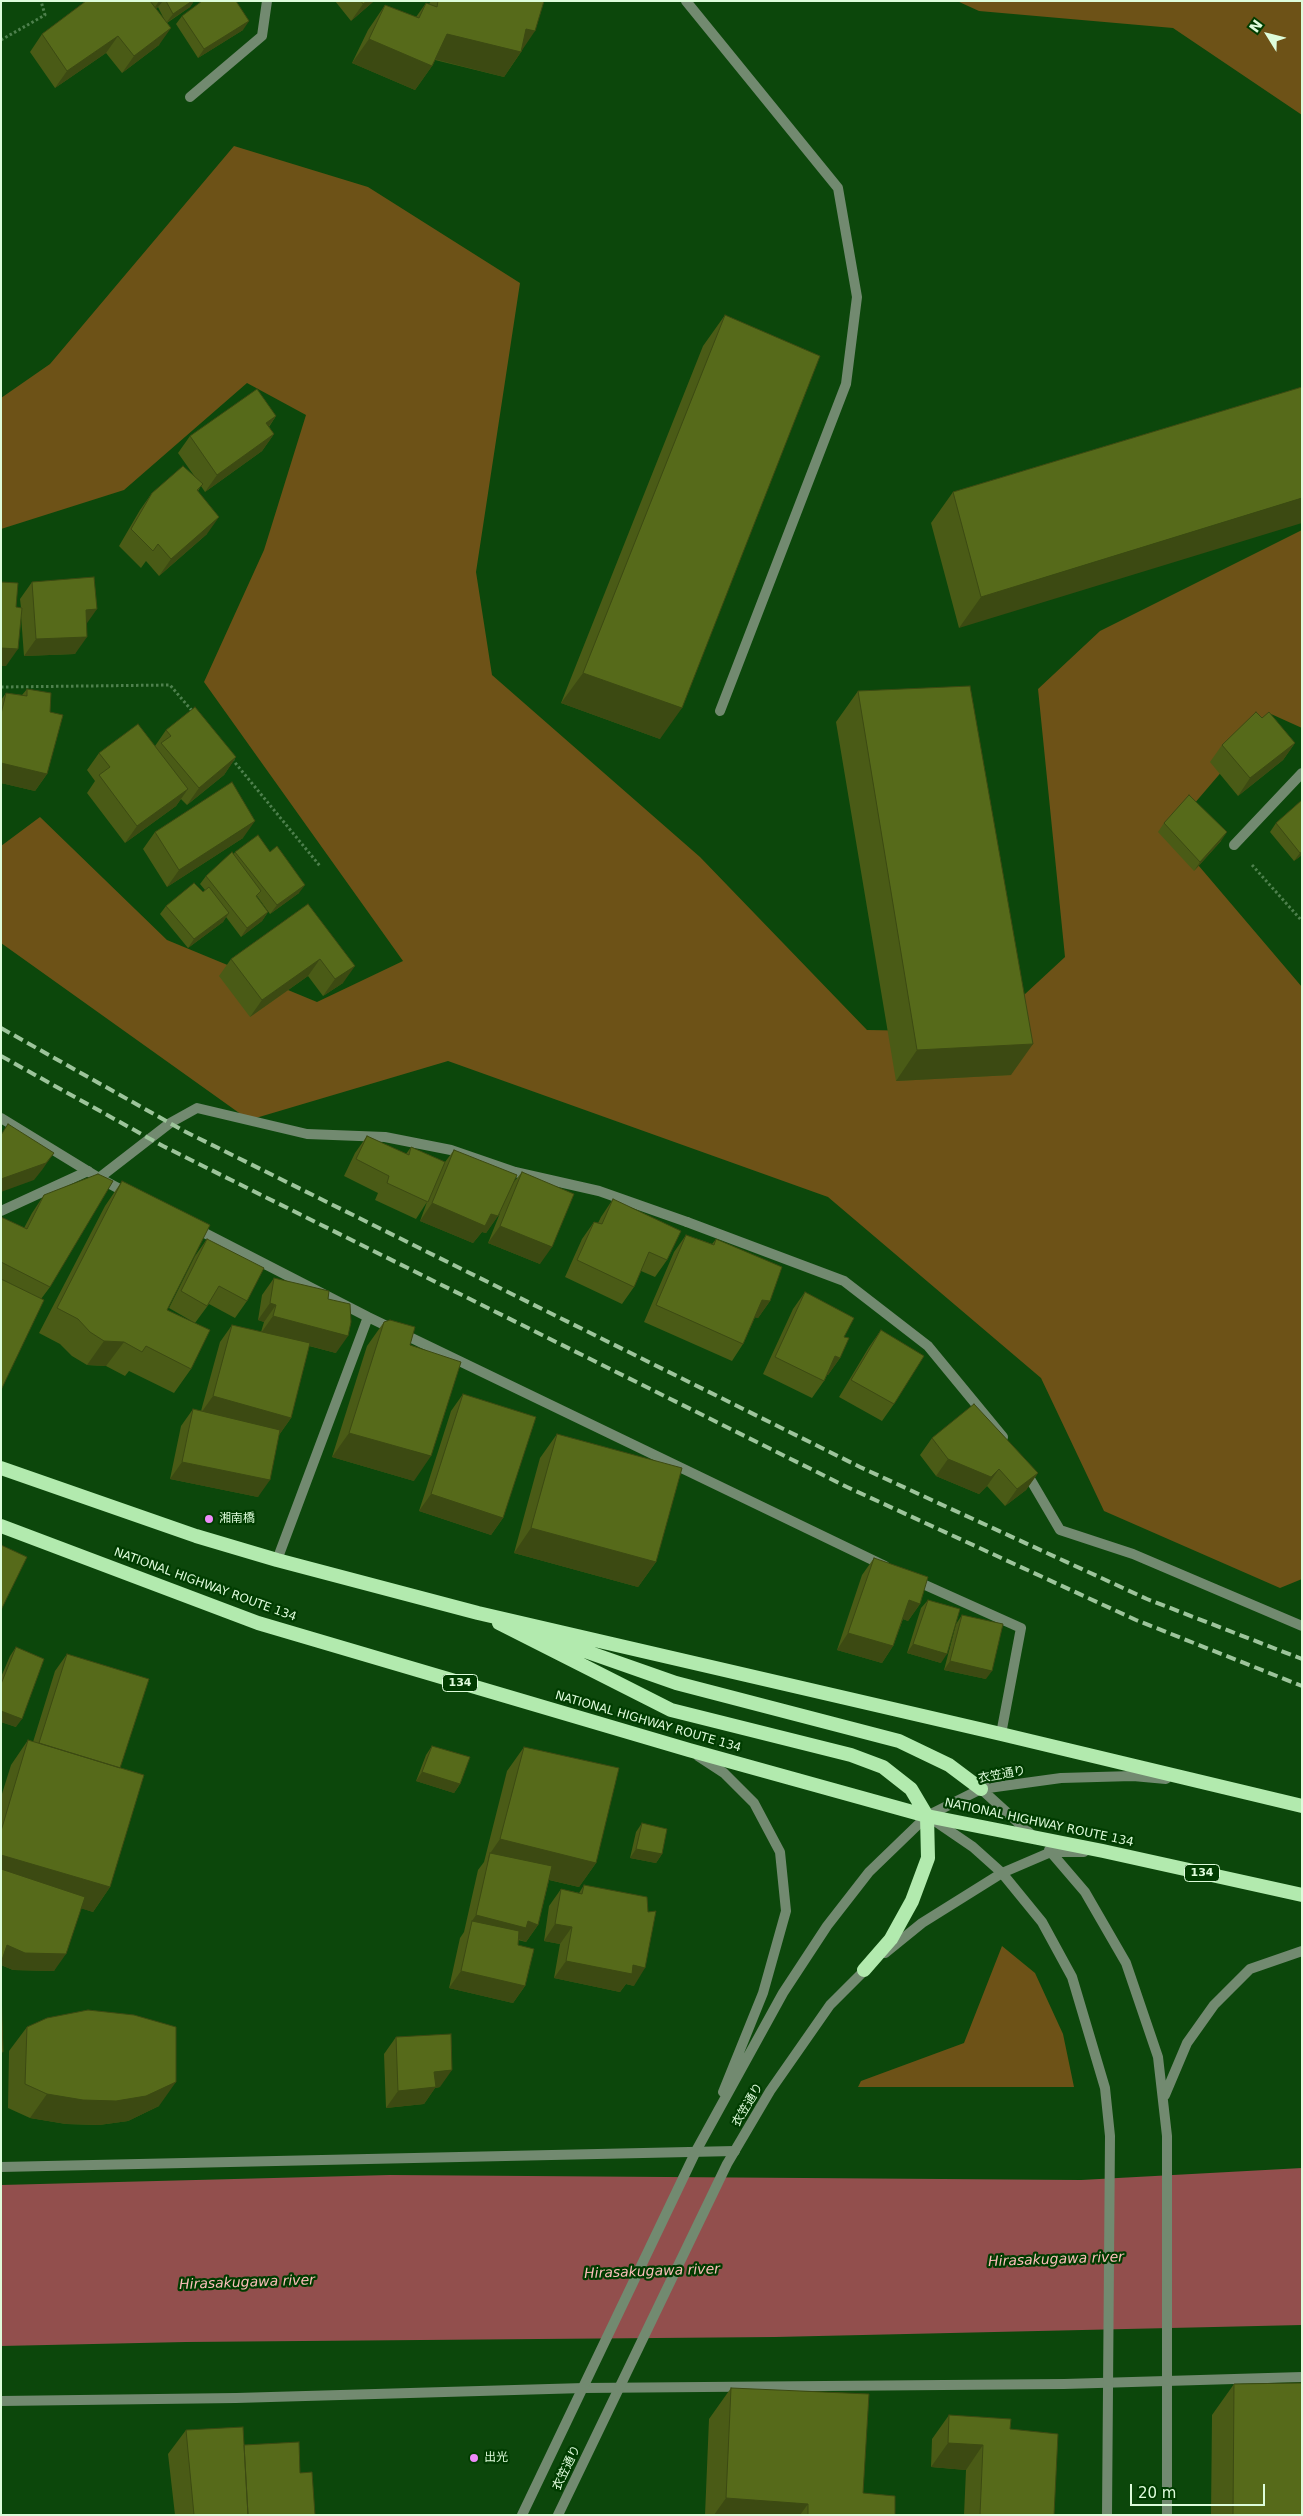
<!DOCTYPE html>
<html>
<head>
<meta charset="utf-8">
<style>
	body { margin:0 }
	#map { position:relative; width:1303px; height:2516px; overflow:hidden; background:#0c470b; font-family:"DejaVu Sans",sans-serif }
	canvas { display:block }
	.frame { position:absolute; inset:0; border:2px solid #defcdb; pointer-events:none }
	.north { position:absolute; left:1243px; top:10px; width:50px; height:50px; -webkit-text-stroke:4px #003c00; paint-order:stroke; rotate:306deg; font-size:14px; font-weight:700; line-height:20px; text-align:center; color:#defcdb }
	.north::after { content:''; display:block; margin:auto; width:18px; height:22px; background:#defcdb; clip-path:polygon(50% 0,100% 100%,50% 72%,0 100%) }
	.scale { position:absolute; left:1130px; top:2484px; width:135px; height:22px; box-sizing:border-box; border:2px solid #defcdb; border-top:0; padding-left:6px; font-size:15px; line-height:18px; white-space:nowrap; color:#defcdb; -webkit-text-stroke:4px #003c00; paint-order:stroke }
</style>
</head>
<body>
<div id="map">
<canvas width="1303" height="2516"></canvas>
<div class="frame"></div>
<div class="north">N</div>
<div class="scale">20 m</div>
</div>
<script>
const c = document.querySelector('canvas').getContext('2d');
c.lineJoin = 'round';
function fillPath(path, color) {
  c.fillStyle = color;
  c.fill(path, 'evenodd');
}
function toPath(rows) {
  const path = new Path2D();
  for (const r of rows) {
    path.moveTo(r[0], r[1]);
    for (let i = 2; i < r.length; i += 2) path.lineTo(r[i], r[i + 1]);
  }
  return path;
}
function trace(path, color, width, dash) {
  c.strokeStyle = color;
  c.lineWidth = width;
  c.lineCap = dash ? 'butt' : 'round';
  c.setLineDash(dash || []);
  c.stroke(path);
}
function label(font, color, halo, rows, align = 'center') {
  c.font = font + ' "DejaVu Sans","Noto Sans JP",sans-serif';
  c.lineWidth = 4.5;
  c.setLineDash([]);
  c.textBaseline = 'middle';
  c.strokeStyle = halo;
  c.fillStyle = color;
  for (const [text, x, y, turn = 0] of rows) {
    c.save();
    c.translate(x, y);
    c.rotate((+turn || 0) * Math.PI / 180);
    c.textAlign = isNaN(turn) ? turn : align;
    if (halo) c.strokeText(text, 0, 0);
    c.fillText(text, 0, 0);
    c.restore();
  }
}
fillPath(toPath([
	[957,1,1302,1,1302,115,1173,28,979,11],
	[234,146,368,187,520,283,476,572,492,675,700,857,867,1030,984,1032,1065,957,1038,689,1100,631,1302,530,1302,728,1271,714,1170,832,1302,987,1302,1579,1280,1588,1104,1511,1041,1378,828,1197,448,1061,249,1120,1,943,1,846,40,817,167,940,317,1002,403,961,204,682,264,550,306,415,247,383,124,490,1,529,1,398,50,364],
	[1002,1946,1035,1973,1063,2034,1074,2087,858,2087,861,2081,964,2043]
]), '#6d5217');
fillPath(toPath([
	[1302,2168,1302,2325,775,2337,186,2342,1,2346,1,2185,390,2175,1081,2180]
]), '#924f4d');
trace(toPath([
	[1,40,45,15,41,1],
	[1,687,170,685,193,712],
	[232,759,320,866],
	[1252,865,1302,921]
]), '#4e804d', 3, [2.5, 2.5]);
trace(toPath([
	[190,97,262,36,267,1],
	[1234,845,1302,773],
	[99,1178,170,1123,197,1108,307,1134,385,1137,451,1150,515,1172,599,1191,687,1222],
	[1,1211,88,1171]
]), '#728a70', 10);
trace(toPath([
	[686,1,838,188,857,297,846,384,720,711],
	[1,1118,99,1178,129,1194],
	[687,1222,844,1281,928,1346,1003,1437],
	[193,1227,368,1317,885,1566],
	[1026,1472,1060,1530,1133,1554,1302,1626],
	[277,1560,368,1317],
	[914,1580,1021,1628,1001,1734],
	[1,2167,735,2151],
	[1,2401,236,2398,584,2388,1064,2384,1302,2377]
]), '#728a70', 10);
trace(toPath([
	[698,1756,724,1773,754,1803,780,1852,786,1911,763,1993,723,2092],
	[981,1789,1034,1837],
	[932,1819,973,1847,1002,1873,1042,1922,1072,1977,1105,2088,1110,2136,1107,2515],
	[1049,1850,1085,1892,1126,1963,1158,2057,1167,2136,1167,2515],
	[885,1953,922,1923,1002,1873,1051,1852,1084,1852],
	[1165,2095,1187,2043,1214,2005,1250,1969,1302,1951],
	[522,2515,696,2151,783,1993,827,1926,869,1872,927,1816,981,1789,1061,1778,1133,1776,1166,1779],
	[558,2515,727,2164,770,2091,830,2005,868,1967]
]), '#728a70', 10);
trace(toPath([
	[1,1468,196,1536,277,1560,478,1613,1001,1734,1302,1806],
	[1,1526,258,1623,689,1750,927,1816,1103,1851,1302,1895],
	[499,1623,671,1710,851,1755,883,1767,911,1789,927,1816,928,1858,912,1901,891,1939,864,1970],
	[542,1636,676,1683,899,1741,949,1765,981,1789]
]), '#b2eaae', 14);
trace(toPath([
	[1,1028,184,1131,860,1467,1147,1599,1302,1659],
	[1,1056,163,1146,847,1487,1136,1620,1302,1686]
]), '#9dc49b', 4, [10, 5]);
fillPath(toPath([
	[86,1,194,1,190,7,167,23,159,45,122,73,106,53,55,88,30,52,42,34],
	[158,7,166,23,156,9],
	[335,1,374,1,351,21],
	[431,1,544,1,521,52,504,77,435,60,432,66,415,90,352,63,368,30,385,5,416,17,426,3,429,4],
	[182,16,243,30,198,58,176,24],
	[725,315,660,739,561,703,703,346],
	[1302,387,959,628,931,523,953,492],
	[276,416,269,427,274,434,262,451,205,492,201,486,198,491,207,534,159,576,146,561,141,568,119,546,140,510,152,493,195,477,178,453,190,436],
	[32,582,87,624,75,654,24,656,21,616,6,666,16,607,21,608,20,599],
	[27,689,50,712,47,774,35,791,1,783,1,700,6,693,22,695],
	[858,691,1011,1075,896,1081,836,722],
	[1262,718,1295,743,1283,760,1238,796,1210,762,1222,745],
	[166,730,236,757,224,775,187,805,181,799,176,806,125,843,87,793,95,781,87,770,99,753,155,746],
	[1302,800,1302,855,1294,861,1270,832,1276,823],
	[1164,823,1221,841,1194,871,1158,832],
	[155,832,243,838,167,887,143,849],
	[235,852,299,893,270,914,257,896,257,897,268,912,262,921,241,937,226,917,223,922,188,948,160,914,166,906,203,892,205,890,200,884,206,876,233,855],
	[308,904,343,983,323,996,308,976,250,1017,219,976,231,959],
	[367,1136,406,1154,411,1147,445,1162,454,1150,513,1183,522,1172,540,1264,488,1243,500,1213,486,1233,482,1232,473,1243,420,1221,427,1202,416,1219,375,1200,378,1193,344,1176,355,1153],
	[122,1181,167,1310,191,1369,174,1393,129,1371,125,1376,106,1366,87,1365,72,1356,60,1344,39,1333,105,1206],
	[44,1195,50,1287,41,1299,1,1390,1,1217,24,1228,32,1213],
	[613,1199,667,1260,655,1277,641,1271,634,1287,622,1304,565,1277,582,1239,594,1222,598,1223,601,1217],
	[686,1235,712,1244,716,1239,770,1301,758,1318,755,1317,743,1344,732,1361,644,1322,674,1252],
	[207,1239,247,1301,235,1318,209,1304,195,1323,169,1308,195,1256],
	[274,1278,328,1299,336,1353,309,1346,291,1418,279,1435,258,1497,170,1479,181,1426,193,1409,201,1411,220,1342,232,1325,261,1332,264,1322,258,1320,262,1295],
	[805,1292,844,1337,840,1358,828,1375,827,1375,824,1381,812,1398,763,1374,793,1309],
	[384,1322,410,1345,414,1481,332,1457,367,1346],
	[881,1330,894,1404,882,1421,839,1397,869,1347],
	[463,1394,503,1518,491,1535,419,1511,451,1411],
	[557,1434,656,1562,638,1587,514,1553,540,1458],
	[932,1438,1038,1473,1026,1490,1005,1506,987,1486,979,1494,936,1476,920,1455],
	[874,1558,920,1604,908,1621,903,1619,893,1646,882,1663,837,1650,862,1575],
	[928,1600,941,1663,907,1653,921,1608],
	[962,1615,986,1679,944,1670,956,1624],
	[16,1647,16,1727,1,1722,1,1677,10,1656],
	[67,1654,120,1768,110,1887,93,1912,81,1908,54,1971,13,1970,1,1965,1,1797,11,1765,28,1740,33,1742,55,1671],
	[432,1746,460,1784,454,1793,416,1781,426,1755],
	[524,1747,596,1863,579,1887,549,1880,538,1925,526,1942,518,1940,518,1945,525,1986,513,2003,449,1988,460,1938,464,1932,478,1870,484,1862,507,1771],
	[642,1823,662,1854,656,1863,630,1858,636,1832],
	[584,1885,634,1986,626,1984,620,1992,554,1978,560,1944,544,1941,549,1906,561,1889,579,1893],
	[27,2027,159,2106,128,2121,99,2125,66,2124,30,2118,8,2108,9,2051],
	[396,2037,440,2087,435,2088,424,2104,386,2108,384,2054],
	[1234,2384,1302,2515,1211,2515,1212,2415],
	[731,2388,863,2493,895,2515,705,2515,709,2419],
	[949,2415,1010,2429,1054,2515,964,2515,966,2470,931,2467,932,2439],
	[186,2430,244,2445,300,2473,315,2515,175,2515,168,2454]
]), '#4a5b16');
fillPath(toPath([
	[159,1,163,1,158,7,153,10],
	[192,1,194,1,190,7,166,23,173,14],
	[367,1,374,1,351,21,363,4],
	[249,21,243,30,198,58,204,49],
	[171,28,159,45,122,73,134,56],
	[526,29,535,31,504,77,430,58,447,34],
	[118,36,106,53,55,88,67,71],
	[369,39,432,66,415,90,352,63],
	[276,416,264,433,266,423],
	[274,434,262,451,205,492,217,475],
	[1302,498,1302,523,959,628,981,597],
	[219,517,207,534,159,576,171,559],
	[97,609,85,626,86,610],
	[87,637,75,654,24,656,36,639],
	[1,648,18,649,6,666,1,666],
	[583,673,682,708,660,739,561,703],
	[1295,743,1283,760,1238,796,1250,778],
	[236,757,224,775,187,805,199,788],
	[1,763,47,774,35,791,1,783],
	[188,789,176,806,125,843,137,826],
	[255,821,243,838,167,887,179,870],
	[1227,832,1221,841,1194,871,1200,862],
	[1302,852,1302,855,1294,861,1300,853],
	[305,885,299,893,270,914,277,905],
	[268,912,262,921,241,937,247,928],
	[229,913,223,922,188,948,194,939],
	[320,959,308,976,250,1017,262,1000],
	[355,966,343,983,323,996,335,979],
	[1033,1044,1011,1075,896,1081,917,1050],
	[54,1153,42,1170,34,1180,1,1192,1,1179],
	[432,1203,491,1214,498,1216,486,1233,482,1232,473,1243,420,1221],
	[500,1226,552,1247,540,1264,488,1243],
	[762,1300,770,1301,758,1318,750,1317],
	[270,1303,276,1305,264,1322,258,1320],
	[273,1316,348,1336,336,1353,261,1333],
	[104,1341,124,1342,106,1366,87,1365],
	[835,1356,840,1358,828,1375,823,1373],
	[213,1396,291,1418,279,1435,201,1413],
	[349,1433,431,1456,414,1481,332,1457],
	[948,1459,999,1469,987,1486,979,1494,936,1476],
	[182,1462,270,1480,258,1497,170,1479],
	[1038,1473,1026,1490,1005,1506,1017,1489],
	[431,1494,503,1518,491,1535,419,1511],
	[531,1528,656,1562,638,1587,514,1553],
	[909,1600,920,1604,908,1621,897,1617],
	[848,1633,893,1646,882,1663,837,1650],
	[913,1644,947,1654,941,1663,907,1653],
	[950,1661,992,1671,986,1679,944,1670],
	[1,1711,22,1719,16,1727,1,1722],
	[422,1772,460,1784,454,1793,416,1781],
	[500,1839,596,1863,579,1887,487,1865,489,1855],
	[636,1849,662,1854,656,1863,630,1858],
	[1,1855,110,1887,93,1912,1,1884],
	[476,1915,528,1921,538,1925,526,1942,472,1921],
	[555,1924,572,1927,560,1944,544,1941],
	[7,1945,66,1954,54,1971,13,1970,1,1965,1,1954],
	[566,1961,633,1965,645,1968,634,1986,626,1984,620,1992,554,1978],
	[461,1971,525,1986,513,2003,449,1988],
	[452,2070,440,2087,435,2088,424,2104,386,2108,398,2091,434,2072],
	[176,2082,159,2106,128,2121,99,2125,66,2124,30,2118,47,2094],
	[948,2443,983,2445,966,2470,931,2467],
	[726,2498,808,2504,800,2515,714,2515]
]), '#3c4a12');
const building = toPath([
	[86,1,150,1,171,28,134,56,118,36,67,71,42,34,86,1],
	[166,1,192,1,173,14,166,1],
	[202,1,236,1,249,21,204,49,182,16,202,1],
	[361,1,367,1,363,4,361,1],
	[438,1,544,1,535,31,526,29,521,52,447,34,432,66,369,39,385,5,419,18,426,3,437,7,438,1],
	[725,315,820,356,682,708,583,673,725,315],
	[1302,387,1302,498,981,597,953,492,1302,387],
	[257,389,276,416,266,423,274,434,217,475,190,436,257,389],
	[183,466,203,484,197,490,219,517,171,559,158,544,153,551,131,529,152,493,183,466],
	[94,577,97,609,86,610,87,637,36,639,32,582,94,577],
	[1,582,18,583,16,607,22,608,18,649,1,648,1,582],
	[970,686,1033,1044,917,1050,858,691,970,686],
	[27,689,51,693,50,712,63,715,47,774,1,763,1,714,6,693,27,696,27,689],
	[195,707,236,757,199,788,161,743,171,736,166,730,195,707],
	[1256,712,1262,718,1269,712,1295,743,1250,778,1222,745,1256,712],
	[138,724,188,789,137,826,99,775,110,767,99,753,138,724],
	[232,782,255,821,179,870,155,832,232,782],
	[1189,795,1227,832,1200,862,1164,823,1189,795],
	[1302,800,1302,852,1300,853,1276,823,1302,800],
	[258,835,270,852,277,846,305,885,277,905,235,852,258,835],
	[232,852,261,891,256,896,268,912,247,928,206,876,232,852],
	[194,883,203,892,209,887,229,913,194,939,166,906,194,883],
	[308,904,355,966,335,979,320,959,262,1000,231,959,308,904],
	[8,1124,54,1153,46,1163,1,1179,1,1135,8,1124],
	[367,1136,409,1155,411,1147,445,1162,428,1202,387,1183,389,1176,356,1159,367,1136],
	[454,1150,517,1175,498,1216,491,1214,485,1226,432,1203,454,1150],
	[522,1172,574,1194,552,1247,500,1226,522,1172],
	[98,1174,113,1181,50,1287,1,1262,1,1217,27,1229,44,1195,98,1174],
	[122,1181,210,1225,167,1310,210,1330,191,1369,146,1346,142,1352,124,1342,104,1341,90,1332,78,1319,57,1308,122,1181],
	[613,1199,681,1231,667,1260,649,1252,634,1287,577,1260,594,1222,602,1224,613,1199],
	[686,1235,714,1245,716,1239,782,1267,770,1301,762,1300,743,1344,656,1305,686,1235],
	[207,1239,264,1268,247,1301,219,1286,207,1306,181,1291,207,1239],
	[274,1278,329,1291,328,1299,350,1304,351,1322,348,1336,273,1316,276,1305,270,1303,274,1278],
	[1,1279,44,1300,1,1390,1,1279],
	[805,1292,854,1318,844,1337,849,1338,840,1358,835,1356,824,1381,775,1357,805,1292],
	[390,1320,415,1327,410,1345,461,1362,431,1456,349,1433,384,1322,390,1320],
	[232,1325,310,1343,291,1418,213,1396,232,1325],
	[881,1330,924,1356,894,1404,851,1380,881,1330],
	[463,1394,536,1417,503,1518,431,1494,463,1394],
	[974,1404,1038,1473,1017,1489,999,1469,991,1477,948,1459,932,1438,974,1404],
	[193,1409,280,1430,270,1480,182,1462,193,1409],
	[557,1434,682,1468,656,1562,531,1528,557,1434],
	[1,1545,27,1557,1,1610,1,1545],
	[874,1558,928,1577,920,1604,909,1600,893,1646,848,1633,874,1558],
	[928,1600,960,1609,947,1654,913,1644,928,1600],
	[962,1615,1003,1624,992,1671,950,1661,962,1615],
	[16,1647,44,1659,22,1719,1,1711,1,1684,16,1647],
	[67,1654,149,1679,120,1768,39,1743,67,1654],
	[28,1740,144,1775,110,1887,1,1855,1,1831,28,1740],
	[432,1746,470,1757,460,1784,422,1772,432,1746],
	[524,1747,619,1768,596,1863,500,1839,524,1747],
	[642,1823,667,1829,662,1854,636,1849,642,1823],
	[490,1853,552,1866,538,1925,528,1921,526,1928,476,1915,490,1853],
	[1,1869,85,1897,66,1954,25,1953,7,1945,2,1960,1,1960,1,1869],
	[584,1885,647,1897,648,1912,656,1911,645,1968,633,1965,632,1974,566,1961,572,1927,555,1924,561,1889,582,1894,584,1885],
	[472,1921,519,1931,518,1945,534,1949,525,1986,461,1971,472,1921],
	[1,1988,3,2052,1,2052,1,1988],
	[88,2010,134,2015,176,2027,176,2082,146,2096,116,2101,83,2100,47,2094,25,2084,27,2027,47,2018,88,2010],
	[451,2034,452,2070,434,2072,436,2087,398,2091,396,2037,451,2034],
	[1302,2383,1302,2515,1233,2515,1234,2384,1302,2383],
	[731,2388,869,2394,863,2493,895,2496,895,2515,808,2515,808,2504,726,2498,731,2388],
	[949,2415,1011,2419,1010,2429,1058,2434,1054,2515,980,2515,983,2445,948,2443,949,2415],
	[243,2427,248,2515,194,2515,186,2430,243,2427],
	[299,2442,300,2473,312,2472,315,2515,248,2515,244,2445,299,2442]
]);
fillPath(building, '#566a1a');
trace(building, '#3c4a12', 1);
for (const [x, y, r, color] of [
	[209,1519,5,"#ed8cf9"],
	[474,2458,5,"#ed8cf9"]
]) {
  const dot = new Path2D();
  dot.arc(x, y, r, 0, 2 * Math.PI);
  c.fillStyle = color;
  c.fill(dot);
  trace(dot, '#003c00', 2);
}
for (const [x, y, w] of [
	[460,1683,35],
	[1202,1873,35]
]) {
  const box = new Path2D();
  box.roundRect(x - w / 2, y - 8.5, w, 17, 4);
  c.fillStyle = '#003c00';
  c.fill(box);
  trace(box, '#defcdb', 1);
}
label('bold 11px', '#defcdb', null, [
	["134",460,1683],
	["134",1202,1873]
]);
label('12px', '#defcdb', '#003c00', [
	["湘南橋",219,1519],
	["出光",484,2458]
], 'left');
label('12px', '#defcdb', '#003c00', [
	["NATIONAL HIGHWAY ROUTE 134",205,1585,20],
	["NATIONAL HIGHWAY ROUTE 134",648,1722,16],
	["衣笠通り",1002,1775,-10],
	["NATIONAL HIGHWAY ROUTE 134",1039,1823,12],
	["衣笠通り",748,2105,-59],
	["衣笠通り",567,2468,-64]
]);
label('italic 14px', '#fcbeba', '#003c00', [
	["Hirasakugawa river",1056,2260,-2],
	["Hirasakugawa river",652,2272,-2],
	["Hirasakugawa river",247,2283,-2]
]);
</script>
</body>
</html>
